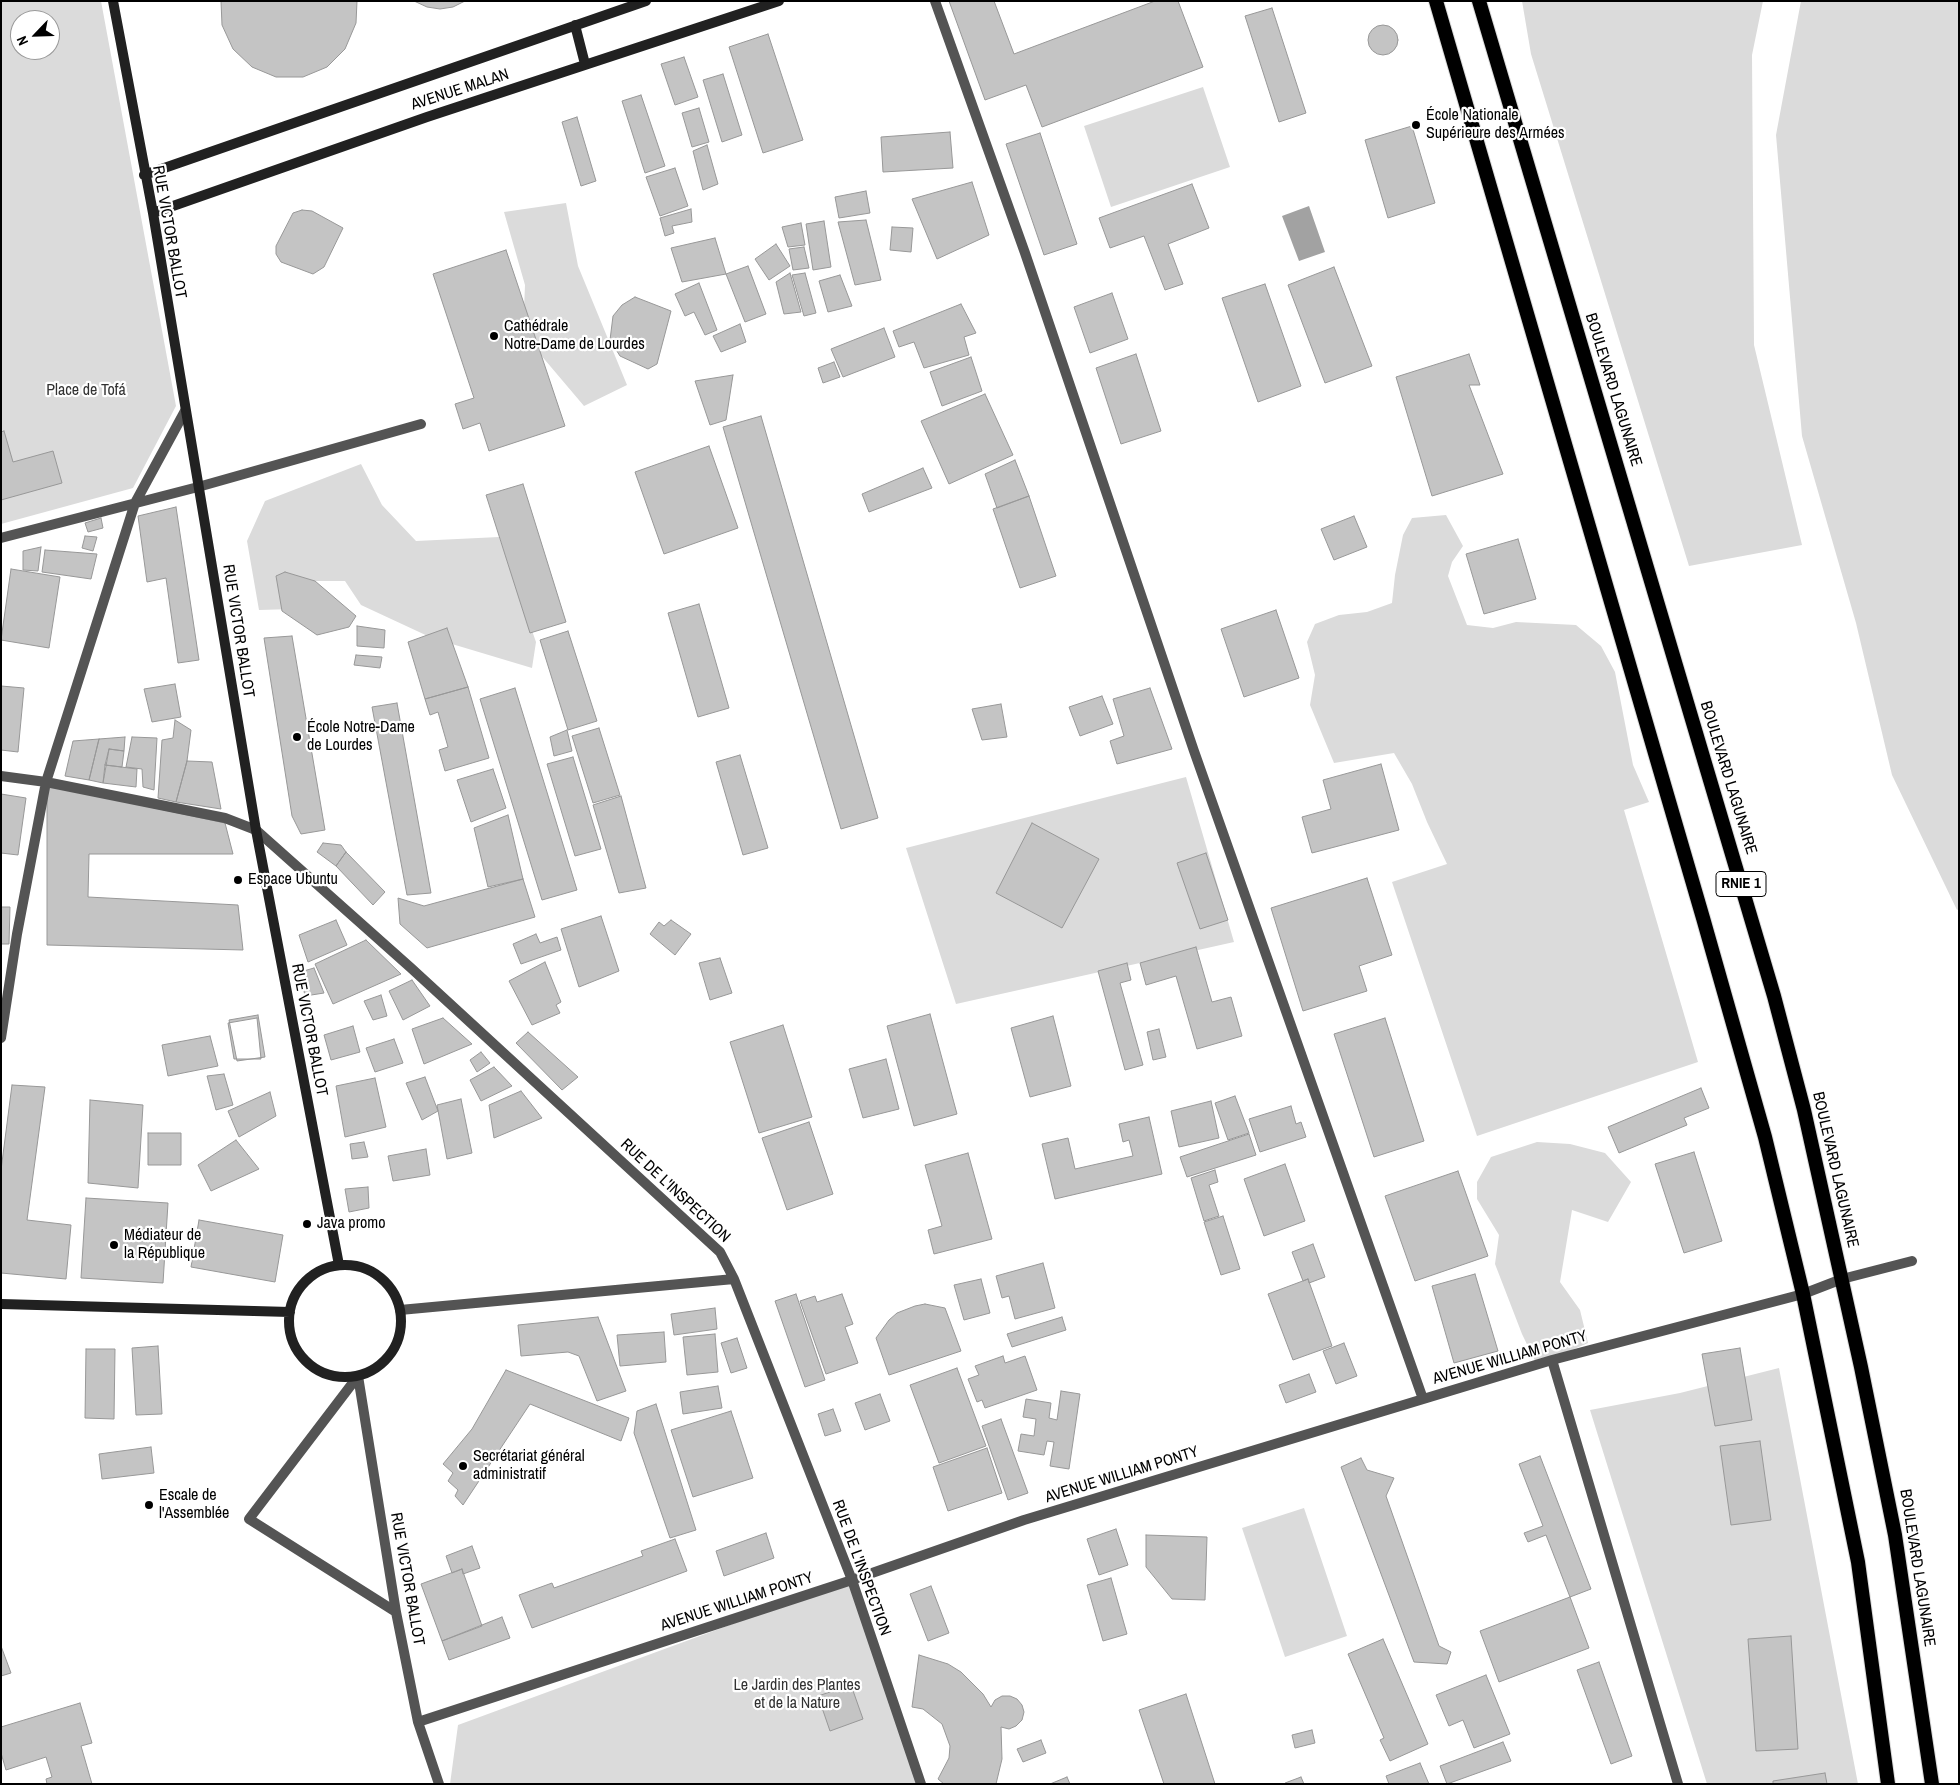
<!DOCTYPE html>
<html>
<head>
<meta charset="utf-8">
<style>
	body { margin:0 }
	#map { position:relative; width:1960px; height:1785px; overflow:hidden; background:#fff; font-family:"Archivo Narrow",sans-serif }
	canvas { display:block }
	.frame { position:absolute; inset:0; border:2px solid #000; pointer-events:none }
	.north { position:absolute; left:10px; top:10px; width:50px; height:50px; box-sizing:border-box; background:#fff; border:1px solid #999; border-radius:50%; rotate:246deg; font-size:14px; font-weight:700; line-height:20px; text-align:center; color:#000 }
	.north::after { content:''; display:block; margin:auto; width:18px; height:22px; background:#000; clip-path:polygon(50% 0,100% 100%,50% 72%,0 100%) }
</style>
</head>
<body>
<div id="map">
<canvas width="1960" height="1785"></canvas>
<div class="frame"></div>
<div class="north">N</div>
</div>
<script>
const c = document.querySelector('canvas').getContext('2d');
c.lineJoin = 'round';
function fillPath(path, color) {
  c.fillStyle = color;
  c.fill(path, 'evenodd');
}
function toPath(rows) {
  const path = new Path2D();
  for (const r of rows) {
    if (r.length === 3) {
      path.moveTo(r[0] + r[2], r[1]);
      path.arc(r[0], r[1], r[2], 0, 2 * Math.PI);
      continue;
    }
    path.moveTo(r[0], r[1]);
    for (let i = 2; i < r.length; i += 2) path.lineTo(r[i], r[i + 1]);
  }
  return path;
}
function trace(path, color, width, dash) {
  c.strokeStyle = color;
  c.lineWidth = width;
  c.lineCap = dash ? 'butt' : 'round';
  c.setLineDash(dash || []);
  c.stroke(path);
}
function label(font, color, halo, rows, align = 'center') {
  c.font = font + ' "Archivo Narrow",sans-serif';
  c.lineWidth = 4.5;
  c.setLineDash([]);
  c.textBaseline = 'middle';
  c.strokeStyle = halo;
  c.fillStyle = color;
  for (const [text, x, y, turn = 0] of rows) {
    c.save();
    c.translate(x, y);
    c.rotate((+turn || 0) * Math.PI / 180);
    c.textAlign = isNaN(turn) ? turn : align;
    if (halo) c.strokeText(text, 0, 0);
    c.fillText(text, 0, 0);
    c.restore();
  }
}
fillPath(toPath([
	[1,1,101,1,176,406,133,488,1,524],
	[20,20,50,20,50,50,20,50],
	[1522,1,1763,1,1752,55,1754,345,1802,545,1689,566,1531,54],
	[1801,1,1959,1,1959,909,1957,910,1892,775,1856,623,1802,436,1776,135],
	[1203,87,1230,167,1111,207,1084,126],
	[566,203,578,266,627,385,584,406,523,334,525,285,504,212],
	[361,464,382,505,416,541,499,537,536,642,532,668,432,638,361,605,345,581,292,581,294,609,259,610,247,541,265,501],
	[1446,515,1463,546,1452,562,1448,576,1467,625,1493,628,1516,622,1576,625,1601,646,1615,672,1633,765,1649,802,1624,810,1698,1062,1477,1136,1392,882,1447,864,1427,822,1412,784,1394,753,1334,763,1310,705,1315,675,1307,642,1315,624,1339,615,1367,612,1392,603,1395,575,1403,535,1412,518],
	[1186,777,1234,942,956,1004,906,848],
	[1537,1142,1570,1144,1605,1153,1631,1182,1608,1222,1572,1210,1560,1282,1580,1310,1588,1343,1537,1365,1522,1334,1495,1264,1499,1235,1477,1199,1477,1182,1491,1157],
	[1779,1368,1858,1784,1707,1784,1590,1410,1680,1393],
	[1304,1508,1347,1636,1285,1657,1242,1528],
	[852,1580,921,1784,450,1784,458,1725]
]), '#dbdbdb');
fillPath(toPath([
	[1309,206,1325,252,1299,261,1282,216]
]), '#a2a2a2');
const building = toPath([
	[221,1,357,1,356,23,345,49,327,67,303,77,276,77,252,67,233,49,222,25,221,1],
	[414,1,465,1,453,7,440,9,427,7,414,1],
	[949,1,994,1,1014,54,1155,1,1178,1,1203,67,1042,127,1026,85,985,100,949,1],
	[1272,8,1306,113,1279,122,1245,16,1272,8],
	[1383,40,15],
	[768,34,803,140,763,153,729,47,768,34],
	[684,57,698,97,675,105,661,64,684,57],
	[723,74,742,135,722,142,703,80,723,74],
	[641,95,665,166,645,173,622,101,641,95],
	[699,108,709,142,692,147,682,113,699,108],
	[577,117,596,181,581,186,562,122,577,117],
	[1412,126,1435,203,1388,218,1365,140,1412,126],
	[950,132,953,168,883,172,881,137,950,132],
	[1040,133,1077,244,1044,255,1006,144,1040,133],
	[707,145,718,184,703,190,693,151,707,145],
	[675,168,688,206,660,216,646,177,675,168],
	[972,182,989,235,937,259,912,199,972,182],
	[1192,184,1209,228,1168,244,1183,284,1165,290,1144,236,1110,248,1099,218,1192,184],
	[866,191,870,213,839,218,835,197,866,191],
	[691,209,692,222,672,226,674,233,665,236,660,218,691,209],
	[302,210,312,211,343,228,324,267,313,274,281,262,276,254,276,246,293,213,302,210],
	[866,220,881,280,855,285,838,222,866,220],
	[824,221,831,267,813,270,806,224,824,221],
	[801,223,805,245,788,247,782,227,801,223],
	[892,227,913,228,911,252,890,250,892,227],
	[715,238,726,274,682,282,671,248,715,238],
	[776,244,790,266,769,280,755,259,776,244],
	[804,247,809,268,793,270,789,249,804,247],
	[506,250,565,426,489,451,480,423,463,429,455,404,474,398,433,274,506,250],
	[748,266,766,314,745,322,726,274,748,266],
	[1334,267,1372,366,1325,383,1288,285,1334,267],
	[790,273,801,312,784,314,776,282,790,273],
	[805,273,816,313,804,316,792,275,805,273],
	[840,275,852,306,828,312,819,281,840,275],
	[699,283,717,330,705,335,694,312,685,316,675,294,699,283],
	[1265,284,1301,386,1258,402,1222,298,1265,284],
	[1112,293,1128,339,1090,353,1074,307,1112,293],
	[635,297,671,311,657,364,648,369,620,356,610,340,613,316,622,305,635,297],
	[961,304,976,333,964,337,969,355,924,368,914,342,899,347,893,331,961,304],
	[740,324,746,342,721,352,713,336,740,324],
	[884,328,895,357,843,377,831,349,884,328],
	[1136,354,1161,431,1121,444,1096,368,1136,354],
	[1469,354,1480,385,1469,385,1503,474,1432,496,1396,377,1469,354],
	[971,357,982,391,942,406,930,372,971,357],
	[834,362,840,377,823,383,818,368,834,362],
	[733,375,726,420,710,425,695,381,733,375],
	[985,394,1013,455,949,484,921,421,985,394],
	[761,416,878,818,841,829,723,427,761,416],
	[4,431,13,462,53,451,62,483,1,500,1,432,4,431],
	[709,446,738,528,664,554,635,472,709,446],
	[1015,460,1029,496,997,508,985,474,1015,460],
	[923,468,932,488,869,512,862,494,923,468],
	[523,484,566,622,530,633,486,495,523,484],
	[1029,496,1056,576,1020,588,993,509,1029,496],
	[176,507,199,660,178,663,166,578,147,582,138,516,176,507],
	[1354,516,1367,547,1334,560,1321,529,1354,516],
	[101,518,103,528,88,532,85,523,101,518],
	[85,536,97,537,93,551,82,548,85,536],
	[1518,539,1536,599,1484,614,1466,554,1518,539],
	[41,547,38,571,23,570,23,551,41,547],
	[45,550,97,554,91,579,42,572,45,550],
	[11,569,60,577,49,648,1,640,11,569],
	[285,572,315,581,356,616,349,627,317,635,282,611,276,576,285,572],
	[699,604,729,708,698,717,668,613,699,604],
	[1276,610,1299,678,1244,697,1221,629,1276,610],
	[357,626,385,630,384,648,357,646,357,626],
	[447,628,468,687,425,699,408,642,447,628],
	[568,631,597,721,568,730,540,640,568,631],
	[292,636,325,830,301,834,292,816,264,638,292,636],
	[356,655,382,657,380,668,354,665,356,655],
	[175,684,181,717,152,722,144,689,175,684],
	[1,686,24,688,18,752,1,750,1,686],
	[468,687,489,758,445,771,439,750,448,747,438,712,430,715,425,699,468,687],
	[515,688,577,890,542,900,480,699,515,688],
	[1150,688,1172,749,1117,764,1110,741,1124,736,1113,699,1150,688],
	[1102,696,1113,724,1080,736,1069,707,1102,696],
	[397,703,431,893,407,895,372,707,397,703],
	[1001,704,1007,737,982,740,972,709,1001,704],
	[175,720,191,730,187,761,176,802,158,798,162,740,173,738,175,720],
	[599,728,620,795,593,803,572,736,599,728],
	[567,730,572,751,554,756,550,737,567,730],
	[125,737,124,751,109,749,103,783,89,780,99,739,125,737],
	[132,737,157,738,154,790,143,787,142,769,126,767,132,737],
	[99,739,89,780,65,776,73,741,99,739],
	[109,749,124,751,122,767,105,765,109,749],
	[740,755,768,848,743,855,716,762,740,755],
	[573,757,601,849,575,856,547,764,573,757],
	[187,761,212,762,221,809,176,802,187,761],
	[1381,764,1399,830,1312,853,1302,817,1331,809,1323,780,1381,764],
	[105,765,137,769,136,787,103,783,105,765],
	[493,769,506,808,471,822,457,780,493,769],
	[47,785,225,823,233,854,89,854,88,897,238,905,243,950,47,945,47,785],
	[1,794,26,798,18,855,1,853,1,794],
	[621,796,646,888,619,893,593,805,621,796],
	[508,815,523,879,488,887,474,828,508,815],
	[1032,823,1099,859,1062,928,996,893,1032,823],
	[323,843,341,845,346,852,336,866,317,852,323,843],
	[346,852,385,892,373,905,336,866,346,852],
	[1206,853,1228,920,1200,929,1177,863,1206,853],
	[1367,878,1392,955,1359,966,1367,991,1303,1011,1271,908,1367,878],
	[523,879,535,917,427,948,400,924,398,898,424,906,523,879],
	[1,907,10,907,9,944,1,944,1,907],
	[601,916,619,971,579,987,561,929,601,916],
	[336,920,347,945,308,962,299,935,336,920],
	[671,920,691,934,675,955,650,934,659,922,664,926,671,920],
	[536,934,540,943,557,937,561,950,521,964,513,944,536,934],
	[366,940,401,974,333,1004,315,964,366,940],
	[1196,947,1212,1002,1231,997,1242,1036,1197,1049,1176,976,1146,985,1140,963,1196,947],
	[720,958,732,993,710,1000,699,963,720,958],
	[545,962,561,1002,556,1005,560,1013,532,1025,509,981,545,962],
	[1127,963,1131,980,1120,983,1143,1065,1125,1070,1098,971,1127,963],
	[314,968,324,993,305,996,300,972,314,968],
	[412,980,430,1006,403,1020,389,991,412,980],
	[381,995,387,1016,373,1020,364,1001,381,995],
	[930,1014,957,1114,914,1126,887,1026,930,1014],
	[258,1015,265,1057,237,1061,229,1020,258,1015],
	[1053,1016,1071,1086,1030,1097,1011,1028,1053,1016],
	[257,1018,261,1059,234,1059,228,1023,257,1018],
	[443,1018,472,1044,424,1064,412,1029,443,1018],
	[1385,1018,1424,1141,1374,1157,1334,1034,1385,1018],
	[783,1025,812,1117,759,1133,730,1042,783,1025],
	[353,1026,360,1052,331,1060,324,1035,353,1026],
	[1159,1029,1166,1057,1153,1060,1147,1032,1159,1029],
	[528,1032,578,1077,562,1090,516,1043,528,1032],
	[210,1036,218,1066,168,1076,162,1045,210,1036],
	[394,1039,403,1063,375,1072,366,1048,394,1039],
	[481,1052,490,1063,477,1072,470,1060,481,1052],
	[886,1059,899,1109,863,1118,849,1069,886,1059],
	[494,1067,512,1086,481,1101,470,1080,494,1067],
	[224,1074,233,1105,216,1110,207,1076,224,1074],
	[425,1077,438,1111,422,1120,406,1083,425,1077],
	[375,1078,386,1127,345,1137,336,1086,375,1078],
	[12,1085,45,1087,27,1220,71,1225,66,1279,1,1273,1,1170,12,1085],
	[1701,1088,1709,1108,1684,1118,1687,1125,1619,1153,1608,1127,1701,1088],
	[521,1091,542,1118,494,1138,489,1105,521,1091],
	[270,1092,276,1116,239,1137,228,1111,270,1092],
	[1235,1096,1249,1133,1228,1140,1215,1103,1235,1096],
	[461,1099,472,1153,447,1159,437,1105,461,1099],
	[90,1100,143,1105,138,1188,88,1183,90,1100],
	[1211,1101,1219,1138,1179,1147,1171,1111,1211,1101],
	[1291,1106,1296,1124,1301,1122,1306,1137,1260,1152,1249,1119,1291,1106],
	[1149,1117,1162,1174,1055,1199,1042,1144,1068,1138,1075,1169,1133,1156,1129,1140,1123,1142,1119,1124,1149,1117],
	[809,1122,833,1194,787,1210,762,1138,809,1122],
	[148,1133,181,1133,181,1165,148,1165,148,1133],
	[1249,1134,1256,1155,1187,1177,1180,1157,1249,1134],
	[236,1140,259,1169,211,1191,198,1165,236,1140],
	[364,1142,368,1157,352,1159,350,1144,364,1142],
	[426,1149,430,1175,393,1181,388,1156,426,1149],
	[1694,1152,1722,1241,1684,1253,1655,1164,1694,1152],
	[968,1153,992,1239,934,1254,928,1230,942,1226,925,1165,968,1153],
	[1285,1164,1305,1221,1264,1236,1244,1179,1285,1164],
	[1215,1170,1218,1182,1209,1185,1219,1216,1204,1221,1191,1178,1215,1170],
	[1458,1171,1488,1256,1415,1281,1385,1196,1458,1171],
	[368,1187,369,1208,349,1212,345,1189,368,1187],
	[86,1198,168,1203,163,1283,81,1278,86,1198],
	[1223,1216,1240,1269,1221,1275,1204,1222,1223,1216],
	[199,1220,283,1235,275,1282,191,1267,199,1220],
	[1313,1244,1325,1277,1309,1283,1308,1279,1303,1281,1292,1252,1313,1244],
	[1043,1263,1055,1308,1015,1319,1009,1296,1002,1298,996,1276,1043,1263],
	[1475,1274,1498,1351,1454,1363,1432,1286,1475,1274],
	[981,1279,990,1313,964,1320,954,1285,981,1279],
	[1308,1279,1332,1346,1293,1360,1268,1294,1308,1279],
	[796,1294,825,1380,805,1387,775,1301,796,1294],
	[842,1294,853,1324,845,1327,858,1363,826,1374,800,1301,815,1296,817,1302,842,1294],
	[925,1304,945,1308,961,1351,889,1375,876,1338,889,1320,897,1313,915,1306,925,1304],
	[715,1308,717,1329,674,1335,671,1314,715,1308],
	[598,1317,626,1391,597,1401,579,1356,568,1352,521,1356,518,1325,598,1317],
	[1062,1317,1066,1330,1012,1347,1007,1334,1062,1317],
	[664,1332,666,1362,620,1366,617,1335,664,1332],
	[715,1334,718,1372,687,1375,683,1337,715,1334],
	[737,1338,747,1368,731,1373,721,1343,737,1338],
	[1344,1343,1357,1376,1336,1384,1323,1351,1344,1343],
	[158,1346,162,1414,136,1415,132,1348,158,1346],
	[1740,1348,1752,1420,1715,1426,1702,1354,1740,1348],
	[86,1349,115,1349,114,1419,85,1418,86,1349],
	[1003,1356,1005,1363,1025,1356,1037,1390,985,1408,982,1400,977,1402,968,1379,979,1375,975,1366,1003,1356],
	[957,1368,986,1446,939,1463,910,1385,957,1368],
	[506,1370,629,1418,621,1441,530,1404,463,1505,455,1496,458,1490,448,1481,453,1473,443,1464,472,1429,506,1370],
	[1309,1374,1316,1392,1286,1403,1279,1385,1309,1374],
	[718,1386,722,1408,683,1414,680,1392,718,1386],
	[1061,1391,1080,1394,1069,1469,1050,1466,1054,1442,1047,1441,1044,1455,1018,1451,1021,1434,1034,1436,1036,1419,1023,1417,1026,1399,1051,1403,1049,1418,1057,1420,1061,1391],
	[880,1394,890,1421,865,1430,855,1403,880,1394],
	[656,1404,696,1530,670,1538,634,1433,637,1411,656,1404],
	[833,1409,841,1431,825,1436,818,1414,833,1409],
	[731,1411,753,1478,693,1497,671,1430,731,1411],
	[1001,1419,1028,1493,1008,1500,982,1426,1001,1419],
	[1760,1441,1771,1520,1731,1525,1720,1446,1760,1441],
	[151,1447,154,1473,102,1479,99,1454,151,1447],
	[987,1448,1002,1493,948,1511,933,1467,987,1448],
	[1540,1456,1591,1589,1570,1597,1546,1535,1528,1542,1524,1533,1543,1526,1519,1464,1540,1456],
	[1361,1458,1367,1470,1394,1478,1386,1496,1439,1646,1451,1652,1447,1664,1414,1662,1341,1467,1361,1458],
	[1116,1529,1128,1565,1099,1575,1087,1539,1116,1529],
	[766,1533,774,1558,724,1576,716,1551,766,1533],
	[1146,1535,1207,1537,1205,1600,1172,1599,1146,1567,1146,1535],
	[675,1539,687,1571,532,1628,519,1595,552,1583,554,1588,643,1556,641,1551,675,1539],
	[472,1546,480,1568,463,1574,462,1569,452,1573,446,1556,472,1546],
	[462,1569,482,1626,442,1641,421,1584,462,1569],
	[1111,1578,1127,1634,1103,1641,1087,1585,1111,1578],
	[931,1586,949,1633,928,1641,910,1594,931,1586],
	[1570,1597,1589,1648,1499,1682,1480,1631,1570,1597],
	[502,1617,510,1638,449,1660,442,1641,502,1617],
	[1791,1636,1798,1749,1756,1751,1748,1639,1791,1636],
	[1383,1639,1428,1744,1390,1761,1380,1740,1384,1738,1348,1654,1383,1639],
	[1,1646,11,1673,1,1676,1,1646],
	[919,1655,948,1664,961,1672,983,1694,991,1707,995,1700,1002,1696,1010,1696,1017,1699,1022,1705,1024,1712,1022,1720,1016,1726,1009,1729,1001,1727,1002,1759,996,1784,944,1784,938,1779,949,1758,950,1746,942,1724,923,1709,912,1707,919,1655],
	[1599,1662,1632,1756,1611,1764,1577,1670,1599,1662],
	[1486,1675,1510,1734,1474,1748,1463,1720,1449,1726,1436,1695,1486,1675],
	[851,1685,863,1719,830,1731,818,1696,851,1685],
	[1186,1694,1215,1784,1164,1784,1139,1710,1186,1694],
	[80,1703,92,1743,81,1746,92,1784,47,1784,46,1779,52,1777,46,1757,6,1770,1,1753,1,1727,80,1703],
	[1312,1730,1315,1743,1295,1748,1292,1735,1312,1730],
	[1041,1740,1046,1753,1023,1762,1017,1749,1041,1740],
	[1503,1742,1511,1761,1447,1784,1440,1766,1503,1742],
	[1420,1763,1429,1784,1389,1784,1386,1776,1420,1763],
	[1825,1773,1827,1784,1773,1784,1773,1781,1825,1773],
	[1067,1777,1070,1784,1050,1784,1067,1777],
	[1301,1777,1304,1784,1286,1784,1285,1783,1301,1777]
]);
fillPath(building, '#c4c4c4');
trace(building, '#989898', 1);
const trunk = toPath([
	[1436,1,1703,918,1765,1137,1803,1294,1858,1562,1888,1784],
	[1479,1,1774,996,1804,1110,1861,1367,1895,1535,1932,1784]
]);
trace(trunk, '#dbdbdb', 16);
trace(toPath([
	[935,1,1025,253,1194,751,1423,1399],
	[1,538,198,487,421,424],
	[1,776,46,782,225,818,256,830],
	[1,1038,17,934,46,782,135,503,185,411],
	[1552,1360,1678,1784],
	[358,1376,396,1612,418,1722,439,1784],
	[358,1376,249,1519,396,1612],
	[418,1722,852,1580,1024,1520,1552,1360,1803,1294,1842,1279,1912,1261]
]), '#545454', 10);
trace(toPath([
	[256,830,411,968,720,1252,734,1279,852,1580,921,1784],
	[400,1310,734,1279]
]), '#545454', 10);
trace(toPath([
	[113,1,153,213,256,830,339,1265],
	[575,25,585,64],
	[144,175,646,1],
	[153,213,427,117,779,1],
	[345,1321,56],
	[1,1304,290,1312]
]), '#212121', 10);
trace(trunk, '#000', 14);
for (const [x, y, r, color] of [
	[1416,125,5,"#000"],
	[494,336,5,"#000"],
	[297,737,5,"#000"],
	[238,880,5,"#000"],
	[307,1224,5,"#000"],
	[114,1245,5,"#000"],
	[463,1466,5,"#000"],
	[149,1505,5,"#000"]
]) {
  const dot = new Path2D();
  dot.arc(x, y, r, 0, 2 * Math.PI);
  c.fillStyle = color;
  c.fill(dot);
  trace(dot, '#fff', 2);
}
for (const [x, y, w] of [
	[1741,884,50]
]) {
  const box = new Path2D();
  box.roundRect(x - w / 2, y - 12.5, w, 25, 4);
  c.fillStyle = '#fff';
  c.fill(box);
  trace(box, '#000', 1);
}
label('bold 15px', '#000', null, [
	["RNIE 1",1741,884]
]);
label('16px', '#000', '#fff', [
	["AVENUE MALAN",460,90,-18],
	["RUE VICTOR BALLOT",169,232,80],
	["BOULEVARD LAGUNAIRE",1613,390,73],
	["RUE VICTOR BALLOT",238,631,81],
	["BOULEVARD LAGUNAIRE",1728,778,73],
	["RUE VICTOR BALLOT",309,1030,79],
	["BOULEVARD LAGUNAIRE",1835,1170,77],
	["RUE DE L'INSPECTION",675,1191,43],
	["AVENUE WILLIAM PONTY",1510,1358,-16],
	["AVENUE WILLIAM PONTY",1122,1475,-17],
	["RUE DE L'INSPECTION",861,1568,70],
	["BOULEVARD LAGUNAIRE",1917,1568,81],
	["RUE VICTOR BALLOT",407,1579,80],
	["AVENUE WILLIAM PONTY",737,1602,-18]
]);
label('16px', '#000', '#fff', [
	["École Nationale",1426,116],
	["Supérieure des Armées",1426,134],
	["Cathédrale",504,327],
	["Notre-Dame de Lourdes",504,345],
	["École Notre-Dame",307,728],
	["de Lourdes",307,746],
	["Espace Ubuntu",248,880],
	["Java promo",317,1224],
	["Médiateur de",124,1236],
	["la République",124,1254],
	["Secrétariat général",473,1457],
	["administratif",473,1475],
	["Escale de",159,1496],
	["l'Assemblée",159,1514]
], 'left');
label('16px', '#323232', '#fff', [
	["Place de Tofá",86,391],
	["Le Jardin des Plantes",797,1686],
	["et de la Nature",797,1704]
]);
</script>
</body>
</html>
